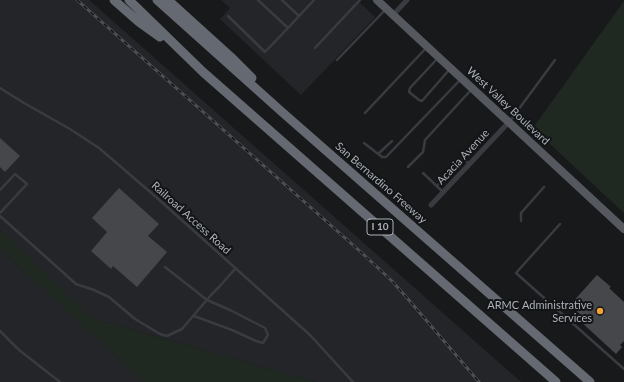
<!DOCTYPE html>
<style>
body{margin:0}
canvas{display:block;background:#18191b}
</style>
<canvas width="624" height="382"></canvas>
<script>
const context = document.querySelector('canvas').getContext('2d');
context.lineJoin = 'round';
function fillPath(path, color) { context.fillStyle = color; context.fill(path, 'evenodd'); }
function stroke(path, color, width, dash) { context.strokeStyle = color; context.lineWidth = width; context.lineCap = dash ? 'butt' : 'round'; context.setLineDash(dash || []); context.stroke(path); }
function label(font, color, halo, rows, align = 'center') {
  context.font = font + ' Lato,sans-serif'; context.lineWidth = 4; context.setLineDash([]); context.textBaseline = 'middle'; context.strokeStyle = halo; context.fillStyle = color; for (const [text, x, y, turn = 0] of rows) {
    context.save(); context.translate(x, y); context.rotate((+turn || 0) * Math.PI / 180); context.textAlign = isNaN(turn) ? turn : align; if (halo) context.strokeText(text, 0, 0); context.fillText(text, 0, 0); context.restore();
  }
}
fillPath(new Path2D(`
 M0,0H89L521,382H315L92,318L0,230Z
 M221,0H357L375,17L301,95L220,19L230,8Z
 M0,249L144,382H0Z`), '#242528');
fillPath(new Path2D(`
 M624,1V213L533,128Z
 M0,230L92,318L315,382H144L0,249Z`), '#202921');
fillPath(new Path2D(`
 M0,138L20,156L5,172L0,167Z
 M119,188L159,224L148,236L167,252L137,287L113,266L111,269L91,251L107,232L92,218Z
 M597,275L611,287L609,288L624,302V341L620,345L622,347L616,354L579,320L582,316L570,305Z`), '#45474b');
stroke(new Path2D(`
 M258,0L288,28L314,0
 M282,0L299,16
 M228,16L265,52L288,28
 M315,48L360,0
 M437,59L410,88L409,92L419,100L422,101L449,70
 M337,60L386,9
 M0,88L24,103L70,129L99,148L156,197L310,335L353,382
 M365,113L427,47
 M510,121L555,60
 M364,143L382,157H386L460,80
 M378,154L392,141
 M408,167L423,152L425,140L471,90
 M423,173L443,192
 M437,186L462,159H464L469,164
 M0,190L15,174L27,184L0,213
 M0,216L76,284L94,290L109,297L135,319L160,334L167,336L182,329L211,295L219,287L235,269
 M521,221V213L544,187
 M560,224L516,273L624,369
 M165,267L207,300L230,310L265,328L268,335L263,343L256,341L232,330L194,316
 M0,331L19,350L60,382`), '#393b40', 2.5);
stroke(new Path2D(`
 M393,15L407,0
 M431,205L509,122`), '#393b40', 5);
stroke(new Path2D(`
 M377,0L624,229`), '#55585f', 8);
stroke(new Path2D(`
 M114,0L139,22L160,37
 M129,0L203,72L556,382
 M157,0L282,112L590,382
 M168,0L231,57L252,78`), '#656971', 9);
const rail = new Path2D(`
 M77,0L362,253L392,281L408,299L479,382`);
stroke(rail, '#4c4f55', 3);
stroke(rail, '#131416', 1.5, [4.5]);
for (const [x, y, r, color] of [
 [600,311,4,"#f2a139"]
]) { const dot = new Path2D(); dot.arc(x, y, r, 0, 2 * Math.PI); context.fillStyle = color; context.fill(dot); stroke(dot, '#131416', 1.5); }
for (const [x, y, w] of [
 [380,227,26]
]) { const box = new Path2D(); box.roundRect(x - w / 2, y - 8, w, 16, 3); context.fillStyle = '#131416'; context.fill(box); stroke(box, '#abb1ba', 1); }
label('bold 10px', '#abb1ba', null, [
 ["I 10",380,227]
]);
label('11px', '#abb1ba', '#131416', [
 ["West Valley Boulevard",508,106,43],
 ["Acacia Avenue",463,157,-47],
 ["San Bernardino Freeway",381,183,41],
 ["Railroad Access Road",191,218,42]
]);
label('11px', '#abb1ba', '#131416', [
 ["ARMC Administrative",592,305],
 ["Services",592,318]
], 'right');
</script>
